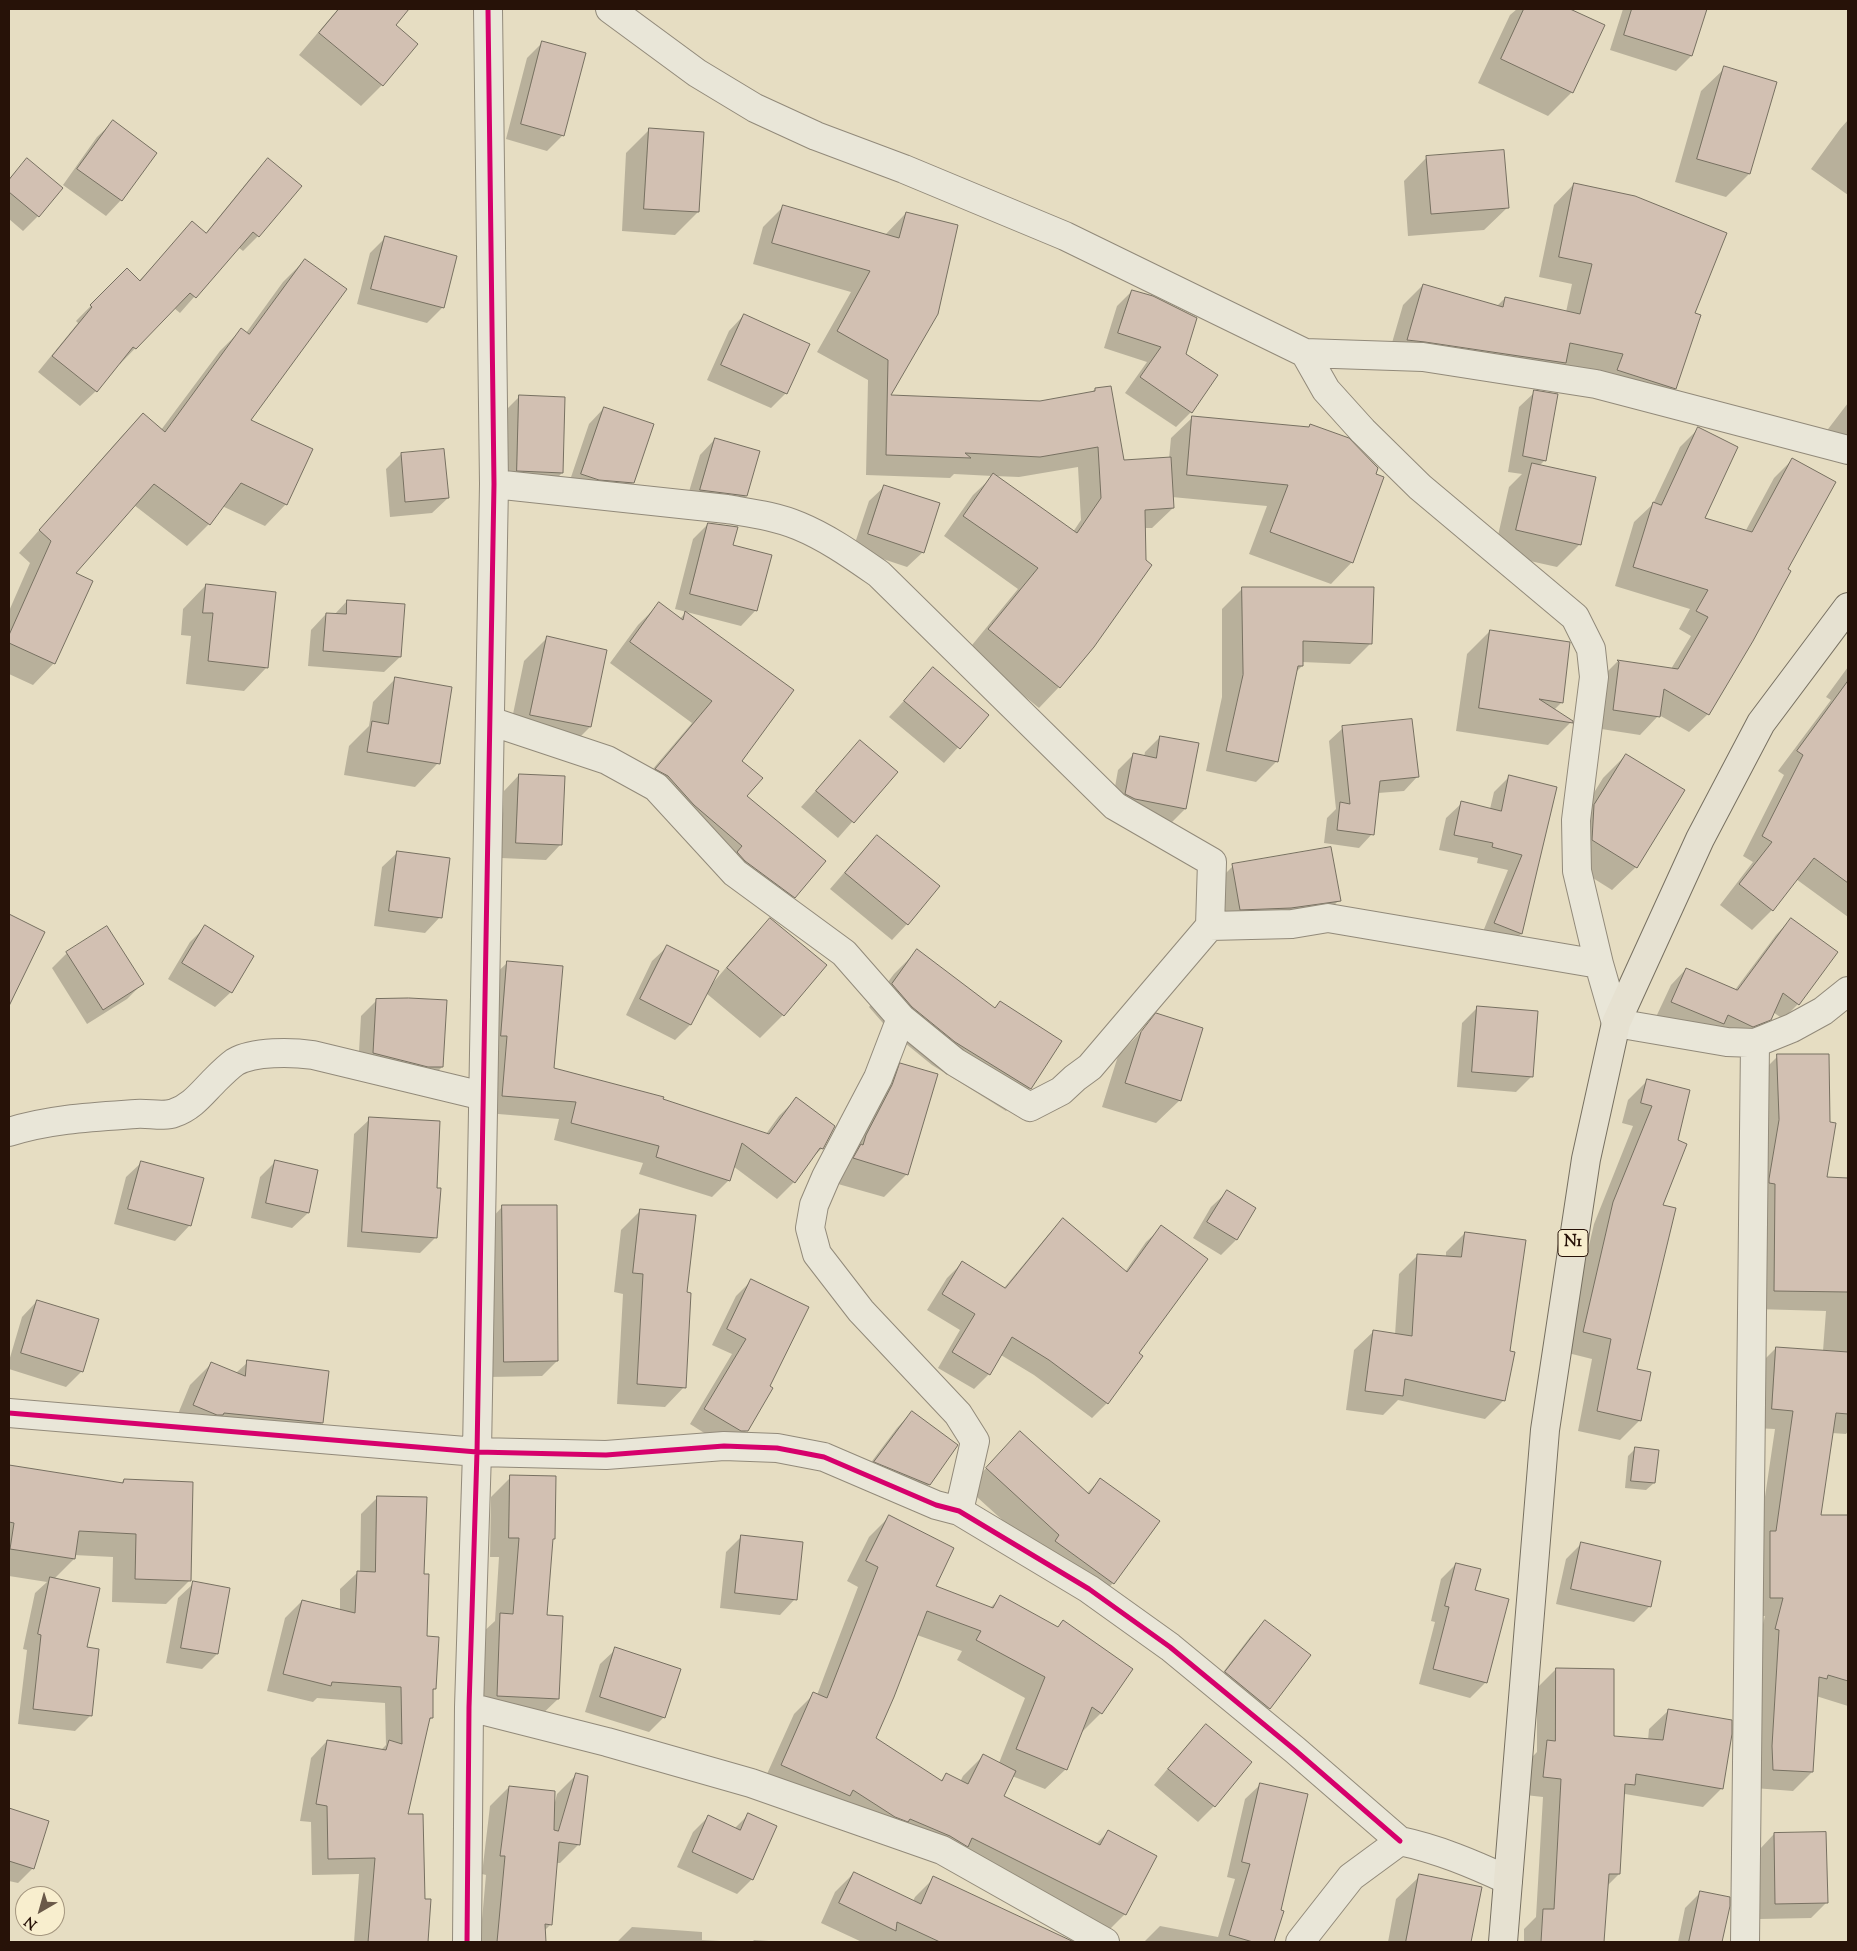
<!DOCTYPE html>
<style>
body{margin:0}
#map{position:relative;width:1857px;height:1951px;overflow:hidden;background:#e6ddc2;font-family:"Sorts Mill Goudy",serif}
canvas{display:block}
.frame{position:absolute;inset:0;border:10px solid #271208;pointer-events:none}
.north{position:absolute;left:15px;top:1886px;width:50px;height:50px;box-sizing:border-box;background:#f8eece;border:1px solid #a4967f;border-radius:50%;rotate:218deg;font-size:14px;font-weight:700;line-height:20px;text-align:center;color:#271208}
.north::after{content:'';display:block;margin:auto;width:18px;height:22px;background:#6a5949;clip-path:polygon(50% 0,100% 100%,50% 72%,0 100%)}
</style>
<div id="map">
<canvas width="1857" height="1951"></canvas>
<div class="frame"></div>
<div class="north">N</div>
</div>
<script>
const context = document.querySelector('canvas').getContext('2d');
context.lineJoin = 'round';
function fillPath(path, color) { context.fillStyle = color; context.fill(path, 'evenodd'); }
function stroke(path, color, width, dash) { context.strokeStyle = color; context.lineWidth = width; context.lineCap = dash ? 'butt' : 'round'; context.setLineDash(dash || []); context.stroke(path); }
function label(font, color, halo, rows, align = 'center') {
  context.font = font + ' "Sorts Mill Goudy",serif'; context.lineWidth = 4; context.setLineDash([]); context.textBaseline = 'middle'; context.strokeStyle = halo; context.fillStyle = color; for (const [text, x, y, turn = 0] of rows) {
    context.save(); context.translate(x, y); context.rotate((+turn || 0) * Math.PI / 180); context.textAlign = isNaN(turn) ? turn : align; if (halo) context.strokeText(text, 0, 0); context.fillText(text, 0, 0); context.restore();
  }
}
fillPath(new Path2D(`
 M338,9H407L394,25L416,44L382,85L361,106L299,55Z
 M1517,9H1567L1603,26L1572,92L1548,116L1478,83L1510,15Z
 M1623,9H1700L1705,10L1691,56L1676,71L1610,50Z
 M543,42L563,135L547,151L506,139L527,58Z
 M1725,68L1749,174L1726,197L1675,182L1701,91Z
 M1848,120V195L1811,169L1840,129Z
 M113,122L155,154L121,200L106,216L63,185L97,137Z
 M650,129L698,212L675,235L622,231L626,153Z
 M1427,157L1508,207L1484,230L1408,236L1404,181Z
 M27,160L38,216L23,231L9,219V179Z
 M268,160L258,236L243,251L238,247L180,313L174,308L120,364L119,363L96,391L80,406L38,372L78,323L76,321L127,269L139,281L192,223L205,234L253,175Z
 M1574,184L1694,314L1675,388L1654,408L1387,360L1403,305L1423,285L1497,306L1505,298L1566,312L1572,284L1539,277L1554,205Z
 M784,206L885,235L906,213L889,397L1040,402L1091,393L1095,389L1123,461L1169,459L1171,438L1193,417L1308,428L1352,562L1331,584L1249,554L1267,506L1172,497L1173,508L1152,528H1144L1059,687L1039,708L968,650L1018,589L944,536L973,495L993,476L954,474L950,478L866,475L868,380L817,352L851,292L753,264L763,227ZM1078,467L1081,520L1073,532L994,476L1019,477Z
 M385,238L443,307L427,323L357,304L370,253Z
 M305,260L249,420L286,504L265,526L222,506L209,524L187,546L134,505L74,573L54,663L33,685L9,674V611L30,563L19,553L122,436L143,414L161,430L220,351L241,330L246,333L283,282Z
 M1132,291L1184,355L1191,412L1176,427L1125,393L1147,362L1104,348L1117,306Z
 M744,315L786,393L771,408L707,380L729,331Z
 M1535,392L1545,460L1539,466L1580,544L1557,567L1494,553L1509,487L1522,474L1508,472L1519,407Z
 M520,396L562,473L547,488L502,486L504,412Z
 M1848,403V456L1822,437Z
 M604,408L633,483L617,498L567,489L589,424Z
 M1698,429L1703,519L1745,532L1774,478L1793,459L1708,714L1689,732L1659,715L1640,735L1595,728L1600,679L1618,661L1671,669L1691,636L1679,629L1690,609L1615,586L1634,522L1653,504L1680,447Z
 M715,439L746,496L730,511L685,505L700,455Z
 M401,454L448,498L432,513L390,517L386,469Z
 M885,486L923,552L907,567L853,549L869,501Z
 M708,524L756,610L741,626L675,609L693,539Z
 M206,585L267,667L244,691L186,684L191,636L181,635L183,609Z
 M1243,588L1371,643L1350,664L1302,662V666L1296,672L1277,761L1256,782L1206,771L1222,697V609Z
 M347,601L400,657L384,672L308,666L311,630L326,614L334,615Z
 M659,604L680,619L685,613L741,761L746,796L794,897L773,918L724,883L716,874L721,868L673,826L646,798L635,790L692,723L610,663L638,625Z
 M1490,631L1562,702L1554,710L1571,722L1548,745L1456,731L1467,654Z
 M547,638L590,727L567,750L508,738L524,661Z
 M1848,667V917L1796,879L1772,910L1752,930L1720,905L1753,862L1743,856L1784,775L1778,771L1831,700L1826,697Z
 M933,669L987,715L944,763L889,717Z
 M396,678L438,763L415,787L344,775L349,746L369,726L373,702Z
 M1343,728L1417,777L1404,791L1378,793L1372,834L1359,848L1324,843L1327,818L1336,809L1329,741Z
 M1160,737L1198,744L1185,809L1170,824L1111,809L1118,770L1133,755L1144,757L1145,752Z
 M860,741L896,772L838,838L801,807Z
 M1626,755L1636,867L1612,890L1569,863L1571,830L1603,778Z
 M519,775L561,844L546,860L501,858L504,791Z
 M1510,776L1556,788L1521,934L1505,949L1480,939L1508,870L1477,863L1478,858L1439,850L1446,818L1462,803L1490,809L1494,792Z
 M877,836L938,886L907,924L892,940L830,889L862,852Z
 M398,852L440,917L425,933L374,926L382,867Z
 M1233,866L1339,900L1316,924L1218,932L1210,889Z
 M9,916L43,932L9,1000Z
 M1791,919L1798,1004L1783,1019L1773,1012L1770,1019L1754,1035L1656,1017L1671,985L1686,969L1735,990L1776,935Z
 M770,920L826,965L783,1015L760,1038L706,993L690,1025L675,1040L626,1015L652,961L668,946L712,984L747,943Z
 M205,927L231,992L215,1007L168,979L190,942Z
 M917,951L994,1009L1000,1003L1060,1042L1030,1088L1006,1111L932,1065L889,1030L869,1007L894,974Z
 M67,953L142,984L127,999L87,1024L52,968Z
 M508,962L553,1069L662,1100L766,1134L779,1116L796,1099L822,1148L810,1160L794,1182L777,1199L733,1166L729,1180L712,1197L639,1174L643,1163L554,1140L559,1119L486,1113L490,979Z
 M377,1000L442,1067L427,1082L358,1069L361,1016Z
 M1478,1007L1532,1076L1516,1092L1457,1087L1462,1023Z
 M1157,1015L1180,1100L1156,1123L1102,1107L1118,1056Z
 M1778,1056L1822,1200L1828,1205L1848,1208V1431L1846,1434L1832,1433L1819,1516L1834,1644L1848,1648V1706L1816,1696L1812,1772L1793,1791L1754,1788L1757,1648L1765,1616H1752L1758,1544L1775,1429L1754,1428L1757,1367L1776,1348L1823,1351L1826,1311L1755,1309L1759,1075Z
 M901,1064L907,1174L884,1197L831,1182L878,1088Z
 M1648,1080L1689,1091L1661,1206L1636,1370L1640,1420L1620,1440L1578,1431L1592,1359L1564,1352L1594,1224L1633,1126L1622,1123L1628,1100Z
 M370,1119L435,1189L436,1237L420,1253L347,1247L354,1134Z
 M142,1162L190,1225L175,1241L114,1224L126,1177Z
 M275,1162L316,1171L308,1213L292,1228L251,1218L260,1177Z
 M1227,1192L1254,1209L1236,1240L1221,1255L1193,1238L1211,1207Z
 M503,1206L557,1361L542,1376L489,1377L488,1222Z
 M641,1210L685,1294L684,1387L665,1407L617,1404L623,1294L614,1292L621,1230Z
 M1063,1220L1125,1272L1146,1242L1162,1227L1138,1353L1107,1403L1092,1418L1034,1375L1001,1355L989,1374L974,1389L938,1368L960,1330L927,1310L947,1278L962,1263L1004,1288L1048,1235Z
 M1465,1233L1509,1352L1504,1400L1485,1419L1398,1400L1383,1415L1346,1410L1354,1350L1373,1332L1395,1335L1399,1274L1418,1255L1446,1257V1252Z
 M751,1281L747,1430L731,1446H725L690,1424L732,1354L712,1345L736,1296Z
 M37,1301L82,1371L66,1387L9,1369V1361L22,1317Z
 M248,1362L328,1373L322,1423L300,1444L173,1426L190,1385L212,1363L236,1373Z
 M912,1412L956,1445L929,1484L913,1500L860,1477L897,1428Z
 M1020,1433L1086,1494L1100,1480L1113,1583L1094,1603L967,1488Z
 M1635,1449L1654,1483L1646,1490L1625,1488L1628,1456Z
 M9,1467L120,1484L124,1480L189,1581L166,1604L112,1602L113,1557L74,1555V1559L54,1579L86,1648L91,1715L75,1731L18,1724L27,1650L23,1649L35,1593L47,1582L9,1576Z
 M511,1477L552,1540L546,1616L558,1699L538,1718L478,1716L481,1634L495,1621L499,1557H490L491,1497Z
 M378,1497L423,1575L426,1638L434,1689L432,1692V1718L428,1721L406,1816L424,1900L430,1901L426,1942H354L359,1874L312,1875L311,1822L300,1821L311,1758L327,1741L381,1750L386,1745L385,1703L317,1698L313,1702L267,1691L285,1618L302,1601L340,1611V1589L357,1573H360L361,1514Z
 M889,1517L934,1587L990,1608L1001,1597L1057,1628L1063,1622L1101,1713L1080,1734L1066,1769L1045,1789L1012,1776L1002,1796L1096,1844L1109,1831L1156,1857L1125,1914L1105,1934L762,1785L794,1714L814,1694L817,1695L858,1587L847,1581L869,1537ZM917,1635L962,1651L957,1660L1025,1698L999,1763L983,1756L963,1776L960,1782L947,1775L940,1781L874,1739Z
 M741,1537L795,1599L780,1615L720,1608L726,1552Z
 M1581,1544L1650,1606L1634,1622L1556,1604L1566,1559Z
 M1456,1564L1474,1591L1507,1600L1485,1683L1470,1698L1419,1684L1435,1622L1431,1621L1441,1579Z
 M194,1583L229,1589L217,1654L202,1669L166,1663L178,1598Z
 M1265,1621L1310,1655L1269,1708L1254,1724L1211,1688L1250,1637Z
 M616,1649L664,1717L649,1732L585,1712L600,1664Z
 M1556,1669L1613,1737L1648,1740L1649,1729L1668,1711L1722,1788L1703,1807L1625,1794L1623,1795L1619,1874L1607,1886L1603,1942H1524V1929L1536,1917L1543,1797L1525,1795L1528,1761L1537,1752V1688Z
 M1206,1726L1251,1762L1214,1806L1198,1822L1154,1785L1191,1741Z
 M576,1775L579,1844L560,1863H556L551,1924L544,1931L545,1942H480L486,1875L482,1874L490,1806L509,1787L555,1802L557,1794Z
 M1261,1784L1279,1911L1282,1912L1273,1942H1144L1160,1926L1218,1937L1235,1879L1227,1877L1245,1799Z
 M9,1810L48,1822L33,1868L18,1883L9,1881Z
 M748,1815L752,1879L737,1894L677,1867L693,1832L708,1817L734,1829Z
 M1774,1834L1826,1903L1811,1918L1760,1919L1759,1850Z
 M854,1873L913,1901L915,1897L934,1878L1071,1942H862L821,1923L835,1892Z
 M1420,1876L1481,1888L1470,1942H1388L1396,1899Z
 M1701,1892L1729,1906L1721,1942H1678L1685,1908Z
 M632,1927L702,1932V1940L739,1942H617Z
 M754,1940L784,1942H752Z`), '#0003');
const building = new Path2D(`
 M339,9H409L396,25L418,44L383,86L319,33Z
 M1524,9H1570L1605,25L1573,93L1501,59Z
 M1632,9H1707L1692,56L1624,35Z
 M542,41L586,53L564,136L521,124Z
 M1724,66L1777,82L1750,174L1697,159Z
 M113,120L157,153L122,201L77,169Z
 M649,128L704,132L699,212L644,209Z
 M1504,150L1509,208L1431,214L1426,156Z
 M27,158L63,188L39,217L9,192V180Z
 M268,158L302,186L259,237L253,232L196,298L190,293L136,349L133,347L97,392L52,356L92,307L90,305L127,268L140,281L192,221L206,233Z
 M1574,183L1635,196L1727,233L1695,313L1701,315L1676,389L1617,370L1623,354L1570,343L1566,363L1425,342L1407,340L1423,284L1503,307L1505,297L1580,314L1592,264L1559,257Z
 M783,205L899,238L906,212L958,225L938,314L891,395L1040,401L1095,391V388L1111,386L1124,460L1171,457L1174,508L1145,510L1146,560L1152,565L1094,647L1060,688L988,629L1038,568L963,516L993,473L1077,533L1101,498L1098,447L1040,457L965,453L971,458L886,455L888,360L837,331L870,271L772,243Z
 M385,236L457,256L444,308L371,289Z
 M305,259L347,289L251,420L313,449L287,505L241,483L210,525L154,484L76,573L93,581L55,664L9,643V635L51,541L39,530L143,413L165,432L241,328L249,334Z
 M1132,290L1153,296L1197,318L1186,354L1218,375L1192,413L1140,377L1161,347L1118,333Z
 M744,314L810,344L787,394L721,365Z
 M1534,390L1558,394L1546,461L1523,456Z
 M519,395L565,397L563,473L517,471Z
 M604,407L654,424L634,483L599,480L581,474Z
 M1192,416L1309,427L1310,424L1349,438L1378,468L1376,474L1384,477L1353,563L1270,532L1288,485L1187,475Z
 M1698,427L1738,447L1705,518L1752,532L1792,458L1836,482L1788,569L1791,571L1753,641L1709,715L1664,689L1660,717L1613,710L1619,662L1617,660L1678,669L1708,617L1696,611L1708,590L1633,567L1653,502L1661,505Z
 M715,438L760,451L747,496L700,490Z
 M444,449L449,498L405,502L401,453Z
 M1532,463L1596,477L1581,545L1516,530Z
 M884,485L940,503L924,553L868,534Z
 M708,523L738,527L733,545L772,555L757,611L690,594Z
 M206,584L276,592L268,668L208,661L213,613H203Z
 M1242,587H1374L1372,644L1303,641V666H1298L1278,762L1226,751L1243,675Z
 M347,600L405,604L401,657L323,651L326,613L346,614Z
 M659,602L683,620L685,611L794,690L742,761L763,778L747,796L826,861L795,898L745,861L737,852L742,846L694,805L668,776L655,769L712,701L630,642Z
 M1490,630L1570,642L1563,703L1539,699L1573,721V723L1479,708Z
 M547,636L607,650L591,727L530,715Z
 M933,667L989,715L960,749L904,701Z
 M395,677L452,687L440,764L367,752L372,721L388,724Z
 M1848,681V883L1814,858L1773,911L1739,884L1772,842L1762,836L1803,755L1797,751Z
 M1412,719L1419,777L1380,781L1374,835L1337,830L1340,802L1350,804L1342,726Z
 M1160,736L1199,743L1186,809L1135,799L1125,794L1133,753L1156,758Z
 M860,740L898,772L854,823L816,791Z
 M1626,754L1685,790L1637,868L1592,840L1594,805Z
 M519,774L565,776L562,845L516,843Z
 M1509,775L1557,787L1522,934L1494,923L1522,855L1492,847L1493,843L1454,835L1461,801L1501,811Z
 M877,835L940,886L908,925L845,873Z
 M1331,847L1341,901L1291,908L1240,910L1232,864Z
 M397,851L450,858L442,918L389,911Z
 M9,914L45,932L9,1006Z
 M770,918L827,965L784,1016L727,968Z
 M1791,918L1838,952L1799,1005L1783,993L1771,1020L1753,1027L1728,1015L1724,1024L1671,1002L1686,968L1737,990Z
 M205,925L254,956L232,993L182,963Z
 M107,926L144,984L103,1010L66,952Z
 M667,945L719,971L691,1025L640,999Z
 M917,949L995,1008L1000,1001L1062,1041L1031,1089L955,1042L912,1007L892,984Z
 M507,961L563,966L554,1068L664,1097L663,1099L769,1134L796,1097L835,1126L823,1149L820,1148L795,1183L742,1143L730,1181L656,1157L659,1146L571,1123L576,1102L502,1096L507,1036H501Z
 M409,998L447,1000L443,1067H428L373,1053L376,999Z
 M1477,1006L1538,1011L1533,1077L1472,1072Z
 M1156,1013L1203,1028L1181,1101L1125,1083L1141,1032Z
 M1777,1054H1829L1830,1122L1836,1123L1827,1177L1848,1178V1292L1774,1291L1775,1184L1769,1183V1179L1779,1120Z
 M900,1063L938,1074L908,1175L853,1158L861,1144L863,1145L866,1135L892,1085Z
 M1647,1079L1690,1090L1678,1140L1687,1144L1663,1205L1676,1208L1637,1369L1651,1372L1641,1421L1597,1411L1611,1339L1583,1332L1613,1202L1652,1106L1641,1103Z
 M369,1117L440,1121L437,1188H441L437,1238L362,1232Z
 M275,1160L318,1170L309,1213L266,1203Z
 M141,1161L204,1178L191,1226L128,1209Z
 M1227,1190L1256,1208L1237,1240L1207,1222Z
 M502,1205H557L558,1361L504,1362Z
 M640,1209L696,1215L687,1292L691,1293L686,1388L637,1384L643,1274L633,1273Z
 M1063,1218L1127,1272L1161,1225L1208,1259L1139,1353L1143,1356L1108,1404L1049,1360L1012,1337L990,1375L952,1352L975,1314L942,1294L962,1261L1005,1288Z
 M1465,1232L1526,1240L1510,1351L1515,1352L1505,1401L1405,1379L1403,1396L1365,1391L1373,1330L1412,1336L1417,1254L1461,1257Z
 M751,1279L809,1307L770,1386L773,1388L748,1431H741L704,1409L746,1339L727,1329Z
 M37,1300L99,1319L83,1372L21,1353Z
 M1776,1347L1848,1352V1414L1836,1413L1821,1515H1848V1681L1828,1675L1827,1679L1819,1677L1813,1772L1773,1770L1772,1746L1779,1630L1775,1629L1783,1598H1770V1531H1776L1793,1411L1772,1409Z
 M247,1360L329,1371L323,1423L224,1413L223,1415H217L193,1405L211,1362L245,1376Z
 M912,1411L958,1445L930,1485L874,1462Z
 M1020,1431L1089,1494L1100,1478L1160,1521L1114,1584L1055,1541L1059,1535L986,1468Z
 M1635,1447L1659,1450L1655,1483L1631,1481Z
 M9,1465L123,1483L124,1479L193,1482L191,1581L135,1579L136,1534L79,1531L75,1559L10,1549L14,1523L9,1522Z
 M510,1475L556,1476L555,1539H553L547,1615L563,1616L559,1699L497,1696L500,1613L513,1614L519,1538H509Z
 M377,1496L427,1497L424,1574H429L427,1636L439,1637L436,1689H433V1718H430L408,1814H423L425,1899H431L428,1942H368L375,1858L328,1859L327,1806L316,1804L327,1740L386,1750L389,1740L402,1744L401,1687L332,1682L331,1686L283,1674L302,1600L355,1613L357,1571L375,1572Z
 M889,1515L954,1548L936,1586L993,1608L1000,1595L1058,1627L1063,1620L1133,1669L1102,1714L1092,1707L1067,1770L1016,1749L1045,1677L976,1640L981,1631L927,1611L894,1697L876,1738L942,1781L946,1773L968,1784L983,1754L1016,1771L1004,1796L1100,1845L1108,1830L1157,1856L1126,1915L972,1838L968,1847L950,1836L910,1819L908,1822L895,1817L853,1790L850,1796L781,1765L813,1692L827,1698L878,1567L866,1561Z
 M741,1535L803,1542L797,1600L735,1593Z
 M1581,1542L1661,1561L1651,1607L1571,1589Z
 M1456,1563L1481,1569L1475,1590L1509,1599L1487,1683L1433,1669L1449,1607L1445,1606Z
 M50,1577L100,1588L87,1647L99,1649L92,1716L33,1709L41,1635L38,1634Z
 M193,1581L230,1588L218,1654L181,1648Z
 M1265,1620L1311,1655L1270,1709L1225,1672Z
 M615,1647L681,1669L665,1718L600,1697Z
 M1556,1668L1614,1669V1736L1663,1740L1668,1709L1732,1720V1734L1723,1789L1636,1774L1635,1785L1625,1784L1620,1874H1609L1604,1942H1541L1543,1909H1554L1561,1779L1543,1777L1547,1740L1555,1741Z
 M1206,1724L1252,1762L1215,1807L1168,1769Z
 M576,1773L588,1776L580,1845L559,1842L552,1925L545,1924L546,1942H497L505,1856H500L509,1786L555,1791L554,1830L558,1831Z
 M1260,1783L1308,1794L1281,1910L1284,1911L1274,1942H1253L1229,1935L1250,1864L1242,1862Z
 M9,1808L49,1821L34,1869L9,1861Z
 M748,1813L777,1826L753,1880L692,1852L708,1815L740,1830Z
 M1826,1832L1828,1903L1775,1904L1774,1833Z
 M854,1872L921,1904L933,1876L1074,1942H940L897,1922L896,1931L839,1903Z
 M1419,1874L1482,1887L1471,1942H1406Z
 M1700,1891L1730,1897V1906L1722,1942H1689Z`);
fillPath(building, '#d2c0b2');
stroke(building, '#777061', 1);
const street = new Path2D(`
 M610,9L697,73L755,108L816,136L904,169L1065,236L1305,353L1423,357L1596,384L1848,450
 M1305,353L1326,390L1363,431L1420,487L1575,617L1591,649L1594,677L1576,820L1577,871L1599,964L1616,1023L1727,1042L1755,1043L1792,1028L1823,1011L1848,991
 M494,484L727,509C750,513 776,516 799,526C828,538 853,556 879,574L1115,806L1212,862L1210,926L1292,924L1328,918L1599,964
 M490,721L607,760L656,787L735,873L844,953L901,1018
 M9,1132C50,1119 93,1117 136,1114C148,1113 164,1117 174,1113C192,1107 202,1093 215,1080C221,1074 228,1067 235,1062C254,1051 292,1052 313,1055L483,1096
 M9,1413L477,1452L606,1455L724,1446L777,1448L824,1457L936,1505L959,1511L1089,1589L1170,1647L1295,1750L1400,1841
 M959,1511L975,1441L958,1414L861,1311L817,1254L810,1228L814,1205L826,1177L878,1078L901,1018L955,1062L1030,1107L1061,1091L1075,1078L1090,1067L1210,926
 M469,1707L607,1742L751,1783L942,1850L1105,1942
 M467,1942L469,1707L477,1452L494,484L488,9
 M1300,1942L1351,1877L1400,1841C1438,1849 1473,1864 1508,1880
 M1745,1942L1755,1043`);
const primary = new Path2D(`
 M1503,1942L1545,1430L1586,1159L1616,1023L1700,839L1761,723L1848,607`);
stroke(street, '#928a7a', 30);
stroke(primary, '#777061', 30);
stroke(street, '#e9e6d8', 28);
stroke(primary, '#e6e1d1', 28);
stroke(new Path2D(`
 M9,1413L477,1452L606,1455L724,1446L777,1448L824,1457L936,1505L959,1511L1089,1589L1170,1647L1295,1750L1400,1841
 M467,1942L469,1707L477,1452L494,484L488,9`), '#d6006c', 5);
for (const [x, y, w] of [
 [1573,1243,30]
]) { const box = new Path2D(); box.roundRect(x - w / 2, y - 13.5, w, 27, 4); context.fillStyle = '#f8eece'; context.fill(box); stroke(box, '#271208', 1); }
label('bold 16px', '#271208', null, [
 ["N1",1573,1243]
]);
</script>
